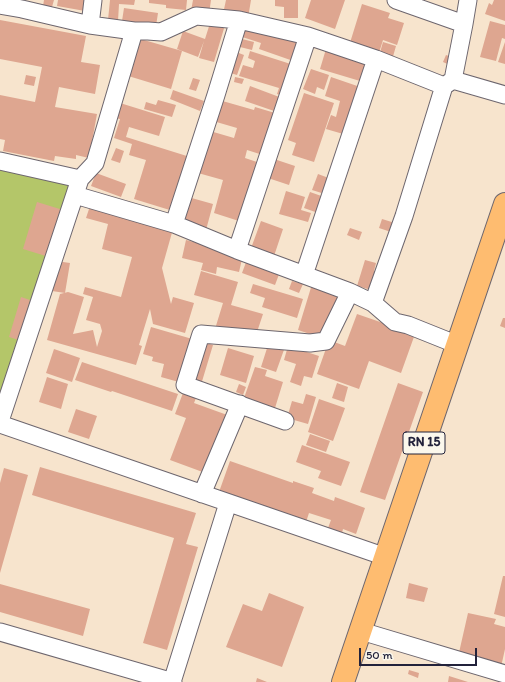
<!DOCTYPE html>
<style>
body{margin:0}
#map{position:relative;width:505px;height:682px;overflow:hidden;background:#f7e4cd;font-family:Itim,sans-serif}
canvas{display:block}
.scale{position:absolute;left:359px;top:648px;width:118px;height:18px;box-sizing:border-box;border:2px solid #22223b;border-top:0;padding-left:5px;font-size:12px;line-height:14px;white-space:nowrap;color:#22223b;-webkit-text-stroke:3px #fbf7ec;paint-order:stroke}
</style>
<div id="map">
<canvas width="505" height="682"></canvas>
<div class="scale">50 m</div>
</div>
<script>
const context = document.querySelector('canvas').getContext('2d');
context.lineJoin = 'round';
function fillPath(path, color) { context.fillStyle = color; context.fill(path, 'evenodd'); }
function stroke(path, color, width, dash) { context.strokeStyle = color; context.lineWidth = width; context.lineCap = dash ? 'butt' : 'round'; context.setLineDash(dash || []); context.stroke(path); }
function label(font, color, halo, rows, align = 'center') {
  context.font = font + ' Itim,sans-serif'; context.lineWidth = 3; context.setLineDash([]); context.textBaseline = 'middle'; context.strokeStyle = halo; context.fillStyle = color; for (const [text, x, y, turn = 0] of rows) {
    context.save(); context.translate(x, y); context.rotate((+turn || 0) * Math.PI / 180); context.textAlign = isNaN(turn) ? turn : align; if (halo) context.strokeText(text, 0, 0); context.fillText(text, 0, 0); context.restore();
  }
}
fillPath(new Path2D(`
 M0,167L71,182L0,398Z`), '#b4c669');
fillPath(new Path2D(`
 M44,0H54L52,7L43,6Z
 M58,0H87L85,11L57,6Z
 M110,0H135L134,5L119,4L118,21L108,20Z
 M149,0H187L186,10L166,8V5L149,3Z
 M193,0H211L209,14L191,11Z
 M226,0H251L248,18L223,14Z
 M275,0H298V18H284V7L275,6Z
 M311,0H345L335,29L305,18Z
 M494,0H505V21L485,14L489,3L492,5Z
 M362,4L390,13L388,18L404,23L397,45L383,40L378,56L349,46Z
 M124,8L158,13L156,26L122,21Z
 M0,20L86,36L81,62L100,65L95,94L59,87L55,107L97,114L89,158L76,155V159L55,156L54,161L3,151L5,140L0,139V95L35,102L42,67L0,59Z
 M211,20L225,25L214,62L199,58L204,41L198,57L177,49L183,31L205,39Z
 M490,21L505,25V39L502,38L496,61L480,57Z
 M240,22L305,44L299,63L259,49L261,43L236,35Z
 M137,38L182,51L171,89L125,75Z
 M238,38L254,42L252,50L236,46Z
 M383,42L396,46L392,60L379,56Z
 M505,42V64L498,62Z
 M326,49L366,62L360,81L320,69Z
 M231,50L244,55L237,75L224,71Z
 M250,51L300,67L286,97L277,94L279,88L239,76L243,65L253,68L255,61L248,58Z
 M446,55L457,59L454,67L443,62Z
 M311,69L329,75L324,90L317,87L315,94L303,89Z
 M26,75L36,77L34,86L24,84Z
 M235,77L244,79L242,84L234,82Z
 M331,77L366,89L350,136L326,129L331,115L336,117L340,101L325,96Z
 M193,78L200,80L196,91L189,89Z
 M250,86L282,98L277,112L245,101Z
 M173,90L204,101L200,111L170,99Z
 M304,93L334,103L314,162L292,155L296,143L288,140Z
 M158,100L176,105L172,117L144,109L146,102L156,105Z
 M219,100L254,110L255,107L275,113L266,156L247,150L245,158L263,164L242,222L214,213L223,180L198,173L210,131L234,138L237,128L213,121Z
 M120,103L165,117L159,136L129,127L126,137L190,157L173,211L134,199L146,160L129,155L132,144L114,138L120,119L115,118Z
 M116,148L124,151L120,163L111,160Z
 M271,158L295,166L289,185L265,177Z
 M96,173L126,184L121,197L91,186Z
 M318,174L334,180L328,195L312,190Z
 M286,191L305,197L301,210L311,213L308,222L279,214Z
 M310,192L327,198L321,214L304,208Z
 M188,197L213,204L206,230L181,222Z
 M37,202L63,210L49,257L23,249Z
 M90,206L173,229L162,268L171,304L173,297L194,303L185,333L153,324L150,309L139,345L142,346L136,365L47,340L60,294L68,292L84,297L73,334L93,330L97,347L102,331L100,324L86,320L93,297L83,294L85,287L121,297L132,257L102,249L108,224L86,218Z
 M382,219L395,223L391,232L379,228Z
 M261,221L283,229L273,259L250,251Z
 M350,228L362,232L359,240L347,235Z
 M186,240L243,255L239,272L217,267L216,274L201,270L203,263L182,258Z
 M248,257L281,269L275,285L242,273Z
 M365,260L376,263L374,271L381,274L375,291L357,286Z
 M56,261L70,263L65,293L52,291Z
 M201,271L238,282L231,305L263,314L255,338L215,329L223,303L194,295Z
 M292,281L303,284L299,293L289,289Z
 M313,281L341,290L325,339L298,330Z
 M253,284L303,299L297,318L262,307L265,298L250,293Z
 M21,297L30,300L27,311L31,312L22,341L9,337Z
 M357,314L415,334L401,373L369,361L359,389L317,374L329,340L345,346Z
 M503,318H505V328L500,326Z
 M151,327L213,345L200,388L161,377L164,364L152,361L153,357L143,354Z
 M269,342L285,347L276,372L261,367Z
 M288,346L319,356L312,378L304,376L301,386L290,382L296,364L284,360Z
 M228,348L254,356L246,383L220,375Z
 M54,349L80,358L72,382L46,373Z
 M82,362L178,394L172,411L112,391L111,392L75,380Z
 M255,367L267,370L265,376L283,382L275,408L244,398Z
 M47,377L68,384L61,409L39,402Z
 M337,383L348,387L344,402L332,398Z
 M398,383L423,392L385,500L360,492Z
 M239,384L246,387L243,395L236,392Z
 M183,393L196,398L194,403L230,416L208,474L170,460L186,418L175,414Z
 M306,394L316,397L308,424L287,418L292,401L303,404Z
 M319,399L345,408L333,441L308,432Z
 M76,409L97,416L89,439L68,432Z
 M310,434L330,441L326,452L306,445Z
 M302,445L350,462L341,486L318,478L321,471L296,462Z
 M230,461L293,483V481L314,488L312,493L334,501L335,497L365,508L356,534L343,529L342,533L328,528L331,520L309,513L306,522L219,492Z
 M40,467L196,513L186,544L198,547L167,650L143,643L174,538L32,495Z
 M4,468L28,475L0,573V483Z
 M503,576H505V617L494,614Z
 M409,583L428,588L424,602L406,598Z
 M0,584L90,609L83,636L0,612Z
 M269,593L304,607L282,667L226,647L243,604L262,611Z
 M468,613L496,619L494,624L505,627V649L501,667L458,657Z
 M409,670L419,673L418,678L408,674Z
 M449,676L468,682H448Z
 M257,678L267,682H256Z`), '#dea690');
const minor = new Path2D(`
 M396,0L464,24L453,80
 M0,5L22,9L90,25L134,31H148L161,32L196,16L239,20L308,36L376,59L444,86L453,80L505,95
 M464,24L468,0
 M90,25L93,0
 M0,161L80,179
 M75,195L174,224L237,250L350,292L373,303L395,322L408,325L458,345
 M174,224L216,95L239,20
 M237,250L308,36
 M304,275L376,59
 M373,303L404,216L444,86
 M0,421L80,179L95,163L134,31
 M285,421L185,385L201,334L310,343L326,341L350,292
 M0,424L386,557
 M202,494L240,404
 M361,631L505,674
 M0,632L173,682
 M172,682L228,503`);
const primary = new Path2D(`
 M343,682L505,204`);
stroke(minor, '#6d666e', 19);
stroke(primary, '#6d666e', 24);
stroke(minor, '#fff', 17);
stroke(primary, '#febc70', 22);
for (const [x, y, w] of [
 [424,443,42]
]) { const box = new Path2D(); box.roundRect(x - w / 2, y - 11, w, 22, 3); context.fillStyle = '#fbf7ec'; context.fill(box); stroke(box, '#22223b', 1); }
label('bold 13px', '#22223b', null, [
 ["RN 15",424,443]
]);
</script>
